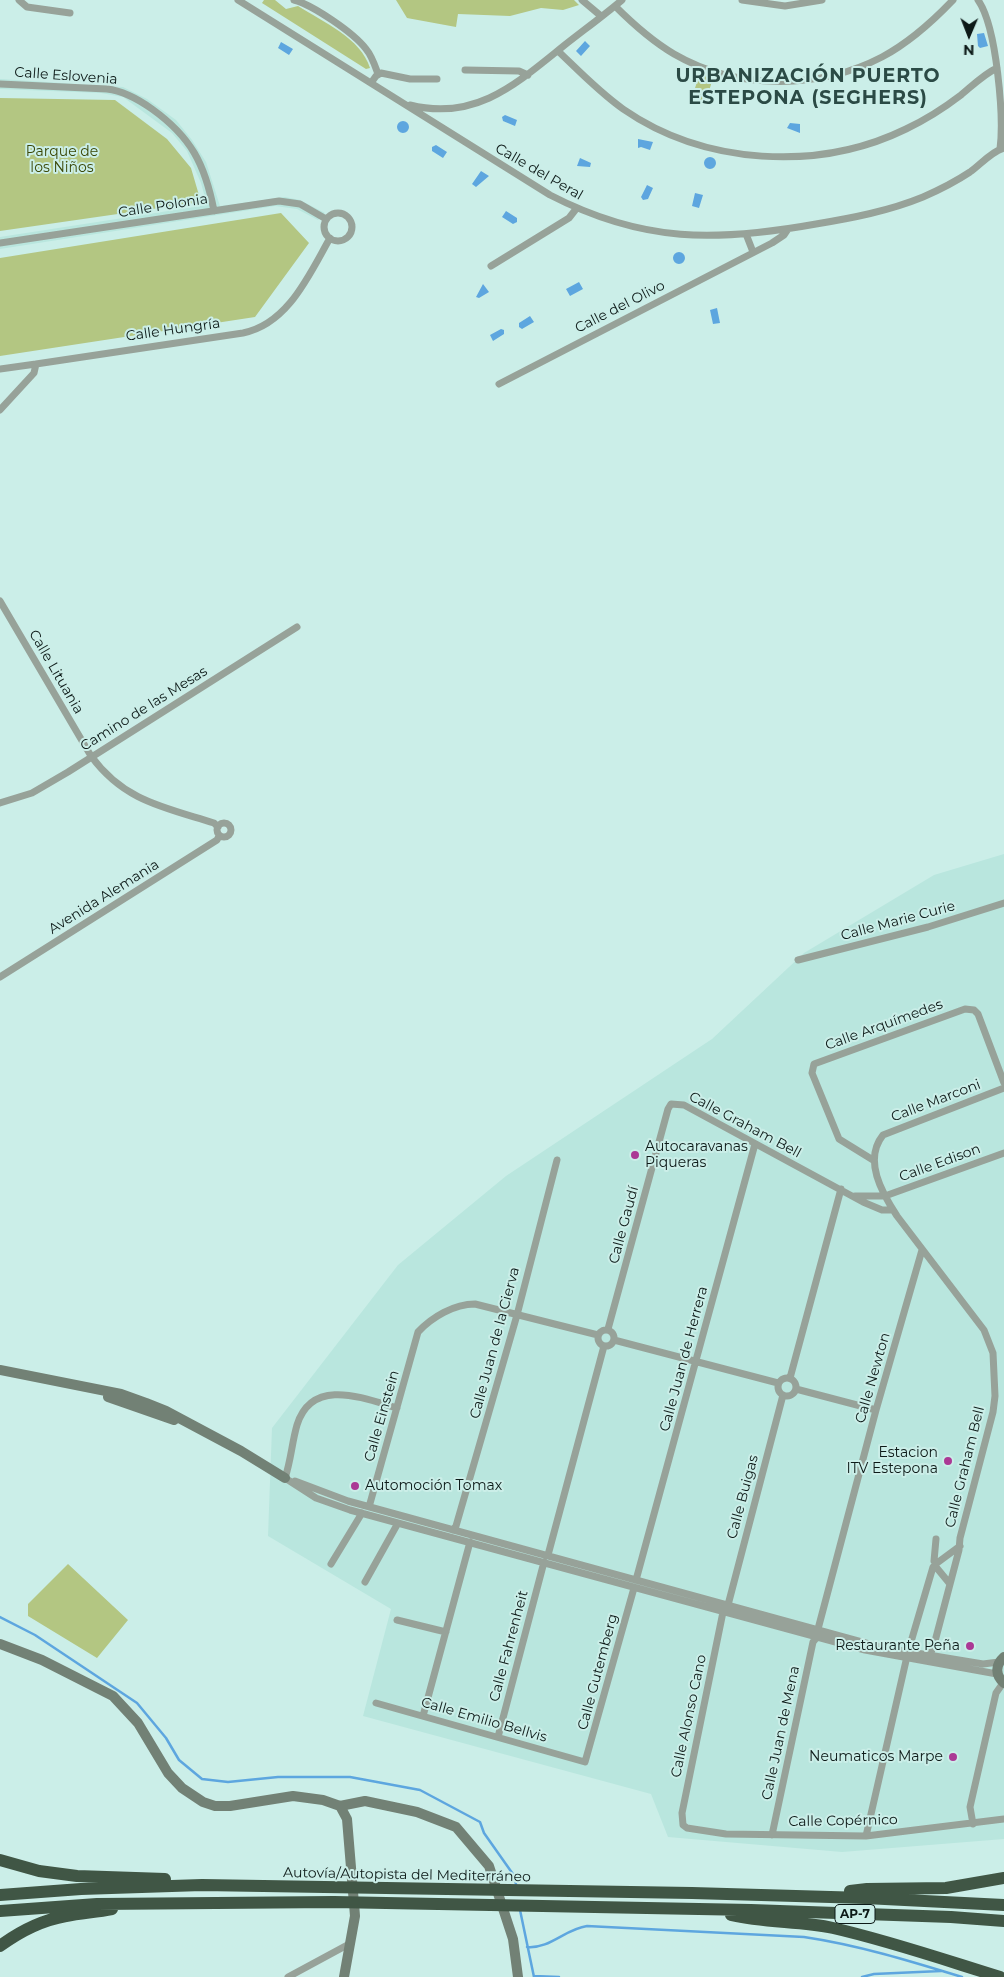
<!DOCTYPE html>
<meta charset="utf-8">
<style>
body{margin:0}
#map{position:relative;width:1004px;height:1977px;overflow:hidden;background:#cbeee8;font-family:Montserrat,sans-serif}
canvas{display:block}
.north{position:absolute;left:944px;top:10px;width:50px;height:50px;-webkit-text-stroke:4px #cbeee8;paint-order:stroke;rotate:181deg;font-size:14px;font-weight:700;line-height:20px;text-align:center;color:#0d1a18}
.north::after{content:'';display:block;margin:auto;width:18px;height:22px;background:#0d1a18;clip-path:polygon(50% 0,100% 100%,50% 72%,0 100%)}
</style>
<div id="map">
<canvas width="1004" height="1977"></canvas>
<div class="north">N</div>
</div>
<script>
const context = document.querySelector('canvas').getContext('2d');
context.lineJoin = 'round';
function fillPath(path, color) { context.fillStyle = color; context.fill(path, 'evenodd'); }
function stroke(path, color, width, dash) { context.strokeStyle = color; context.lineWidth = width; context.lineCap = dash ? 'butt' : 'round'; context.setLineDash(dash || []); context.stroke(path); }
function label(font, color, halo, rows, align = 'center') {
  context.font = font + ' Montserrat,sans-serif'; context.lineWidth = 4; context.setLineDash([]); context.textBaseline = 'middle'; context.strokeStyle = halo; context.fillStyle = color; for (const [text, x, y, turn = 0] of rows) {
    context.save(); context.translate(x, y); context.rotate((+turn || 0) * Math.PI / 180); context.textAlign = isNaN(turn) ? turn : align; if (halo) context.strokeText(text, 0, 0); context.fillText(text, 0, 0); context.restore();
  }
}
fillPath(new Path2D(`
 M0,79L123,87L147,99L176,120L192,140L206,162L220,206L285,197L300,200L325,213L318,220L297,209L275,206L0,249V237L207,205L201,183L187,151L172,133L123,97L101,93L0,89Z
 M1004,854V1839L842,1852L668,1837L651,1794L363,1716L391,1609L268,1536L272,1428L398,1265L506,1176L712,1039L804,953L934,875Z`), '#b9e6de');
fillPath(new Path2D(`
 M264,0H275L286,9L298,6C323,22 361,38 370,68L366,69L262,3Z
 M396,0H574L579,5L563,10L541,8L510,16L458,14L456,27L407,18Z
 M700,73L713,78L705,104L691,100Z
 M0,98L115,100L167,139L191,168L201,202L0,231Z
 M281,213L309,243L255,317L0,356V258Z
 M68,1564L128,1620L97,1658L28,1616V1604Z`), '#b3c682');
fillPath(new Path2D(`
 M984,33L988,46L980,48L978,46L977,34Z
 M585,41L590,46L581,56L576,51Z
 M281,42L293,49L289,55L278,48Z
 M505,115L517,120L515,126L503,121L502,117Z
 M397 127a6 6 0 1 1 12 0a6 6 0 1 1-12 0Z
 M790,123L800,124V133L787,128Z
 M638,139L653,142L650,150L641,147L638,148Z
 M436,145L447,152L443,158L432,151V147Z
 M704 163a6 6 0 1 1 12 0a6 6 0 1 1-12 0Z
 M580,158L591,163L590,167L577,166Z
 M481,171L489,176L476,187L472,184Z
 M647,185L653,188L648,199L643,200L641,197Z
 M695,193L703,195L699,208L692,206Z
 M506,211L517,218V222L513,224L502,217Z
 M673 258a6 6 0 1 1 12 0a6 6 0 1 1-12 0Z
 M579,282L583,289L570,296L566,289Z
 M483,284L489,292L479,298L476,297Z
 M717,308L720,323L713,324L710,310Z
 M530,316L534,322L522,329L519,327V323Z
 M501,329L504,330V334L493,341L490,335Z`), '#5da6df');
stroke(new Path2D(`
 M0,1617L35,1635L137,1703L166,1738L179,1760L202,1779L228,1782L278,1777H350L420,1790L480,1822L484,1833L515,1877L516,1885
 M520,1910L534,1977
 M527,1947C550,1949 565,1929 587,1926L804,1937C858,1945 910,1961 962,1977
 M534,1976L559,1977
 M862,1977L874,1974L941,1971`), '#5da6df', 2.5);
stroke(new Path2D(`
 M19,0L27,7L70,13
 M238,0L550,195C643,243 716,242 816,224C852,218 889,211 923,197C939,190 955,182 970,172C980,165 992,151 1004,148
 M294,0C313,5 354,33 366,49C372,56 375,66 378,74
 M582,0L601,16
 M742,0L785,6L822,0
 M978,0C997,27 1004,118 1000,149
 M615,6C633,24 652,41 674,54C736,90 819,90 882,57C910,42 932,22 953,0
 M558,51C579,71 599,92 623,109C704,165 818,172 906,129C925,120 944,108 961,95C972,86 984,74 997,68
 M465,70L519,71L528,75
 M371,83L376,76L381,73L410,79H437
 M0,84L107,89C124,91 138,99 152,109C191,137 205,164 214,211
 M410,105C474,121 514,86 561,48C581,32 602,17 622,0
 M324 227a14 14 0 1 1 28 0a14 14 0 1 1-28 0Z
 M746,234L753,252
 M0,243L279,201L300,204L326,219
 M491,266L569,218L576,209
 M0,369L36,364
 M499,384L772,243L784,235L788,229
 M0,410L34,373L36,364L243,333C288,324 309,275 330,238
 M0,601L91,756C124,801 163,807 214,823L218,827
 M0,803L32,793L68,772L297,627
 M217 830a7 7 0 1 1 14 0a7 7 0 1 1-14 0Z
 M798,960L928,927L1004,903
 M0,977L217,840L219,836
 M873,1160L839,1139L812,1073L814,1064L965,1009L974,1010L978,1014L1004,1083
 M855,1196H885L1004,1153
 M608,1329L668,1109L671,1104L684,1105L863,1202L882,1210H893
 M598 1338a8 8 0 1 1 16 0a8 8 0 1 1-16 0Z
 M614,1340L778,1383
 M778 1387a9 9 0 1 1 18 0a9 9 0 1 1-18 0Z
 M790,1378L841,1189
 M796,1389L876,1410
 M285,1478L316,1498L350,1510L865,1650L997,1674
 M285,1478C291,1460 292,1442 297,1425C312,1377 363,1398 397,1408
 M295,1481L348,1501L880,1647L983,1664L999,1662
 M369,1507L418,1332C432,1317 454,1304 475,1304L598,1335
 M453,1530L456,1526L517,1315L557,1160
 M548,1555L604,1346
 M934,1561L936,1539
 M937,1563L960,1546
 M331,1564L362,1513
 M936,1567L950,1584
 M636,1580L755,1144
 M365,1582L398,1523
 M728,1605L783,1395
 M723,1612L682,1813L683,1825L687,1828L726,1834L866,1836L1004,1819
 M397,1620L446,1632
 M818,1629L876,1410L922,1250
 M928,1659L934,1645L959,1550L960,1538L993,1412L995,1396L993,1353L984,1330L897,1216C882,1193 863,1160 883,1135L1004,1088
 M376,1703L585,1762L634,1588
 M423,1716L470,1542
 M498,1737L544,1562
 M973,1824L970,1807L996,1693L1003,1683
 M772,1835L813,1642L817,1637
 M866,1836L908,1652L933,1567
 M288,1977L351,1943`), '#97a299', 7);
stroke(new Path2D(`
 M0,1370L121,1394L146,1403L166,1411L241,1451L285,1478
 M108,1397L174,1420
 M0,1644L42,1660L113,1696L138,1723L168,1773L182,1788L203,1802L215,1806H230L293,1796L323,1800L340,1806L365,1801L417,1812L456,1827L489,1866L513,1939L518,1977
 M1004,1657C995,1665 995,1675 1004,1683
 M340,1806L347,1819L355,1916L344,1977`), '#728175', 10);
stroke(new Path2D(`
 M0,1860L39,1871L77,1876L165,1879
 M850,1891L867,1889L946,1888L1004,1878
 M0,1895L81,1889L202,1885L692,1893L865,1898L1004,1905
 M0,1911L97,1904L334,1902L751,1910L951,1917L1004,1921
 M731,1915C764,1923 800,1921 833,1928C890,1941 945,1960 1000,1977
 M0,1946C19,1932 43,1920 66,1916C81,1913 97,1912 112,1909`), '#405645', 12);
for (const [x, y, r, color] of [
 [635,1155,5,"#ab3995"],
 [948,1461,5,"#ab3995"],
 [355,1486,5,"#ab3995"],
 [970,1646,5,"#ab3995"],
 [953,1757,5,"#ab3995"]
]) { const dot = new Path2D(); dot.arc(x, y, r, 0, 2 * Math.PI); context.fillStyle = color; context.fill(dot); stroke(dot, '#cbeee8', 2); }
for (const [x, y, w] of [
 [855,1914,40]
]) { const box = new Path2D(); box.roundRect(x - w / 2, y - 9.5, w, 19, 4); context.fillStyle = '#cbeee8'; context.fill(box); stroke(box, '#0d1a18', 1); }
label('bold 12px', '#0d1a18', null, [
 ["AP-7",855,1914]
]);
label('14px', '#0d1a18', '#cbeee8', [
 ["Calle Eslovenia",66,76,4],
 ["Calle del Peral",539,172,30],
 ["Calle Polonia",163,206,-9],
 ["Calle del Olivo",620,307,-27],
 ["Calle Hungría",173,330,-8],
 ["Calle Lituania",56,672,60],
 ["Camino de las Mesas",144,709,-32],
 ["Avenida Alemania",104,897,-32],
 ["Calle Marie Curie",898,921,-15],
 ["Calle Arquímedes",884,1025,-20],
 ["Calle Marconi",936,1101,-21],
 ["Calle Graham Bell",745,1125,28],
 ["Calle Edison",940,1163,-20],
 ["Calle Gaudí",624,1225,-75],
 ["Calle Juan de la Cierva",495,1343,-75],
 ["Calle Juan de Herrera",684,1359,-75],
 ["Calle Newton",873,1378,-74],
 ["Calle Einstein",382,1416,-74],
 ["Calle Graham Bell",965,1467,-76],
 ["Calle Buigas",743,1497,-75],
 ["Calle Fahrenheit",509,1646,-75],
 ["Calle Gutemberg",598,1672,-75],
 ["Calle Alonso Cano",689,1716,-78],
 ["Calle Emilio Bellvis",484,1720,16],
 ["Calle Juan de Mena",781,1733,-78],
 ["Calle Copérnico",843,1821,-1],
 ["Autovía/Autopista del Mediterráneo",407,1875,1]
]);
label('14px', '#3a4706', '#cbeee8', [
 ["Parque de",62,152],
 ["los Niños",62,168]
]);
label('14px', '#0d1a18', '#cbeee8', [
 ["Autocaravanas",645,1147,"left"],
 ["Piqueras",645,1163,"left"],
 ["Estacion",938,1453],
 ["ITV Estepona",938,1469],
 ["Automoción Tomax",365,1486,"left"],
 ["Restaurante Peña",960,1646],
 ["Neumaticos Marpe",943,1757]
], 'right');
context.letterSpacing = '1px';
label('bold 19px', '#2b4a45', '#cbeee8', [
 ["URBANIZACIÓN PUERTO",808,76],
 ["ESTEPONA (SEGHERS)",808,98]
]);
context.letterSpacing = '0px';
</script>
